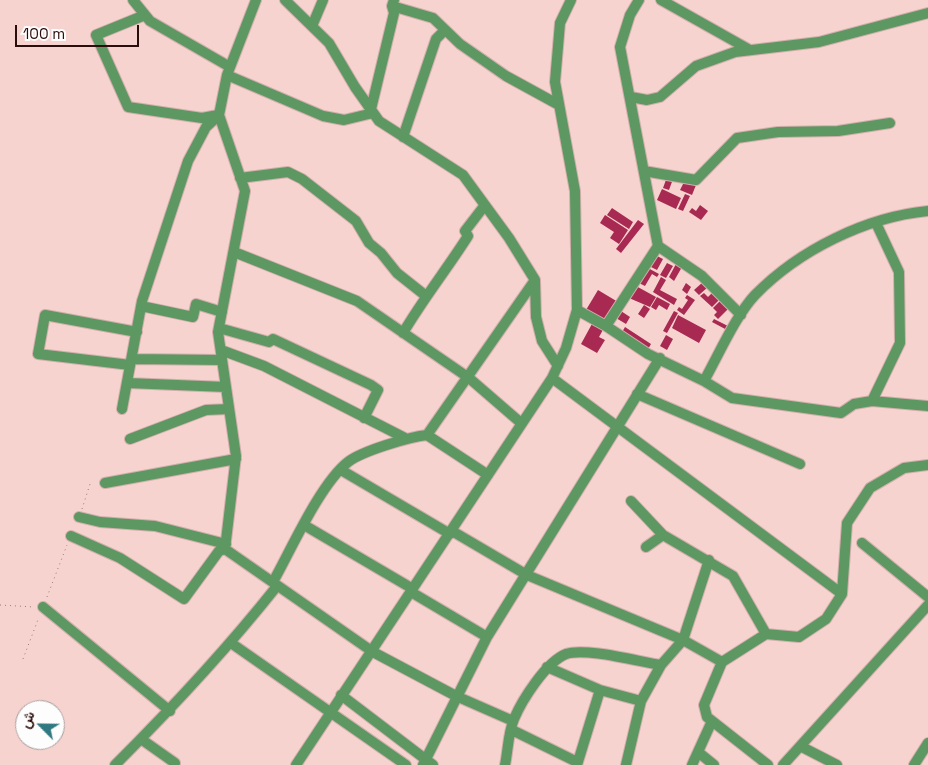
<!DOCTYPE html>
<meta charset="utf-8">
<style>
body{margin:0}
#map{position:relative;width:928px;height:765px;overflow:hidden;background:#f6d3cf;font-family:"Space Grotesk",Vazirmatn,sans-serif}
canvas{display:block}
.north{position:absolute;left:15px;top:700px;width:50px;height:50px;box-sizing:border-box;background:#fdfdfd;border:1px solid #a99d9c;border-radius:50%;rotate:293deg;font-size:14px;font-weight:700;line-height:20px;text-align:center;color:#2b0d0b}
.north::after{content:'';display:block;margin:auto;width:18px;height:22px;background:#317982;clip-path:polygon(50% 0,100% 100%,50% 72%,0 100%)}
.scale{position:absolute;left:15px;top:25px;width:124px;height:22px;box-sizing:border-box;border:2px solid #2b0d0b;border-top:0;padding-left:6px;font-size:15px;line-height:18px;white-space:nowrap;color:#2b0d0b;-webkit-text-stroke:4px #fdfdfd;paint-order:stroke}
</style>
<div id="map">
<canvas width="928" height="765"></canvas>
<div class="north">ش</div>
<div class="scale">100 m</div>
</div>
<script>
const context = document.querySelector('canvas').getContext('2d');
context.lineJoin = 'round';
function fillPath(path, color) { context.fillStyle = color; context.fill(path, 'evenodd'); }
function stroke(path, color, width, dash) { context.strokeStyle = color; context.lineWidth = width; context.lineCap = dash ? 'butt' : 'round'; context.setLineDash(dash || []); context.stroke(path); }
fillPath(new Path2D(`
 M667,177L673,179L669,190L663,188Z
 M685,180L696,185L692,195L680,190Z
 M662,189L681,198L676,209L657,200Z
 M685,194L690,196L683,211L678,209Z
 M700,205L708,211L701,220L689,212L692,208L696,211Z
 M612,208L633,222L629,229L607,215Z
 M605,215L628,230L619,244L610,238L614,232L600,223Z
 M638,220L644,224L621,253L616,249Z
 M655,255L663,259L657,270L649,266Z
 M667,263L673,266L666,278L660,275Z
 M676,264L682,267L674,281L669,277Z
 M648,268L659,274L657,277L652,274L645,286L639,283Z
 M661,277L666,280L660,290L677,299L674,305L653,292Z
 M703,282L708,287L699,295L694,290Z
 M686,283L691,287L687,294L682,290Z
 M636,286L656,297L650,307L629,298Z
 M598,290L618,302L605,322L586,310Z
 M704,293L708,297L712,293L719,300L712,307L700,296Z
 M687,295L695,300L684,315L677,310L679,307L682,309L688,300L685,298Z
 M657,297L670,304L667,310L659,305L656,310L651,307Z
 M721,300L729,308L718,319L714,315L717,312L713,308Z
 M644,305L650,309L644,318L638,314Z
 M621,311L630,317L626,324L616,318Z
 M674,311L678,313L667,333L663,331Z
 M678,315L706,330L699,343L672,328Z
 M714,319L728,326L727,330L712,322Z
 M593,322L604,328L599,337L605,340L597,353L581,344Z
 M625,327L651,344L647,351L621,334Z
 M666,335L673,339L667,350L660,346Z`), '#a82a52');
const minor = new Path2D(`
 M133,0L150,21L230,67
 M256,0L227,75L219,115L245,191L218,332L236,456L225,549L373,652L456,696L513,721
 M285,0L329,43L355,87L379,121L463,175L509,238L535,280L536,317L542,341L558,366
 M394,0L392,6L433,18L460,44L506,76L559,105
 M639,0L630,15L620,47L658,246L702,276L741,315
 M661,0L750,50
 M145,15L96,35L128,107L202,118L218,115
 M312,26L323,0
 M227,75L323,116L344,120L373,113
 M631,97L647,100L660,97L696,66L735,52L819,42L928,13
 M371,109L394,13L392,6
 M403,137L436,39L445,30
 M644,171L696,180L737,138L778,132L838,131L890,123
 M240,178L288,172L302,179L356,221L369,243L381,253L397,273L426,296
 M234,252L357,301L469,378L521,423
 M141,306L193,317L196,304L222,312
 M577,310L606,326L658,246
 M606,326L648,354L704,381L732,398L841,413L854,404L872,401L928,406
 M219,328L269,342L273,339L371,385L378,390L364,418
 M403,333C423,299 447,269 468,236L465,231L485,205
 M221,350L264,366L405,438
 M132,359L222,360
 M130,365L38,354L45,315L137,332
 M552,378L842,594L847,523L870,488L904,468L928,465
 M704,381C718,356 736,315 755,295C799,250 866,217 928,211
 M127,383L226,387
 M637,394L800,464
 M872,401L900,343L899,272L876,223
 M122,409L142,301L188,161L206,127L219,115
 M427,435L488,475
 M130,439L206,410L229,409
 M341,470L450,534
 M105,483L236,459
 M631,501L663,535
 M79,517L100,522L155,526L226,544
 M304,525L413,589
 M452,531L527,575L683,640L722,662L704,705L707,717L768,765
 M71,536L120,558L184,599L219,551L225,549
 M862,543L928,597
 M646,547L663,535L733,576L766,634
 M273,582C291,550 320,484 348,462C362,451 409,437 427,435L535,280
 M411,592L487,637
 M43,607L170,711
 M231,643L406,765
 M722,662L766,634L799,637L826,619L842,594
 M547,667L600,690L641,701
 M341,695L433,765
 M512,730L577,762
 M141,739L175,763
 M802,747L837,765
 M698,752L714,765
 M115,765C172,708 227,649 277,586
 M296,765L552,378L566,348L577,310L575,191L555,82L560,23L571,0
 M423,765L487,637L660,358
 M505,765C508,751 508,733 514,719C522,700 546,662 566,654C585,647 640,662 661,665
 M577,765L600,690
 M626,765L641,701L661,665L683,640L709,560
 M692,765L712,721
 M783,765L928,605
 M914,765L928,743`);
stroke(minor, '#d1afac', 12);
stroke(new Path2D(`
 M82,509L90,484
 M47,597L67,545
 M0,605L34,607
 M23,659L39,617`), '#9a7976', 1, [1, 4]);
stroke(minor, '#5d9762', 10);
</script>
